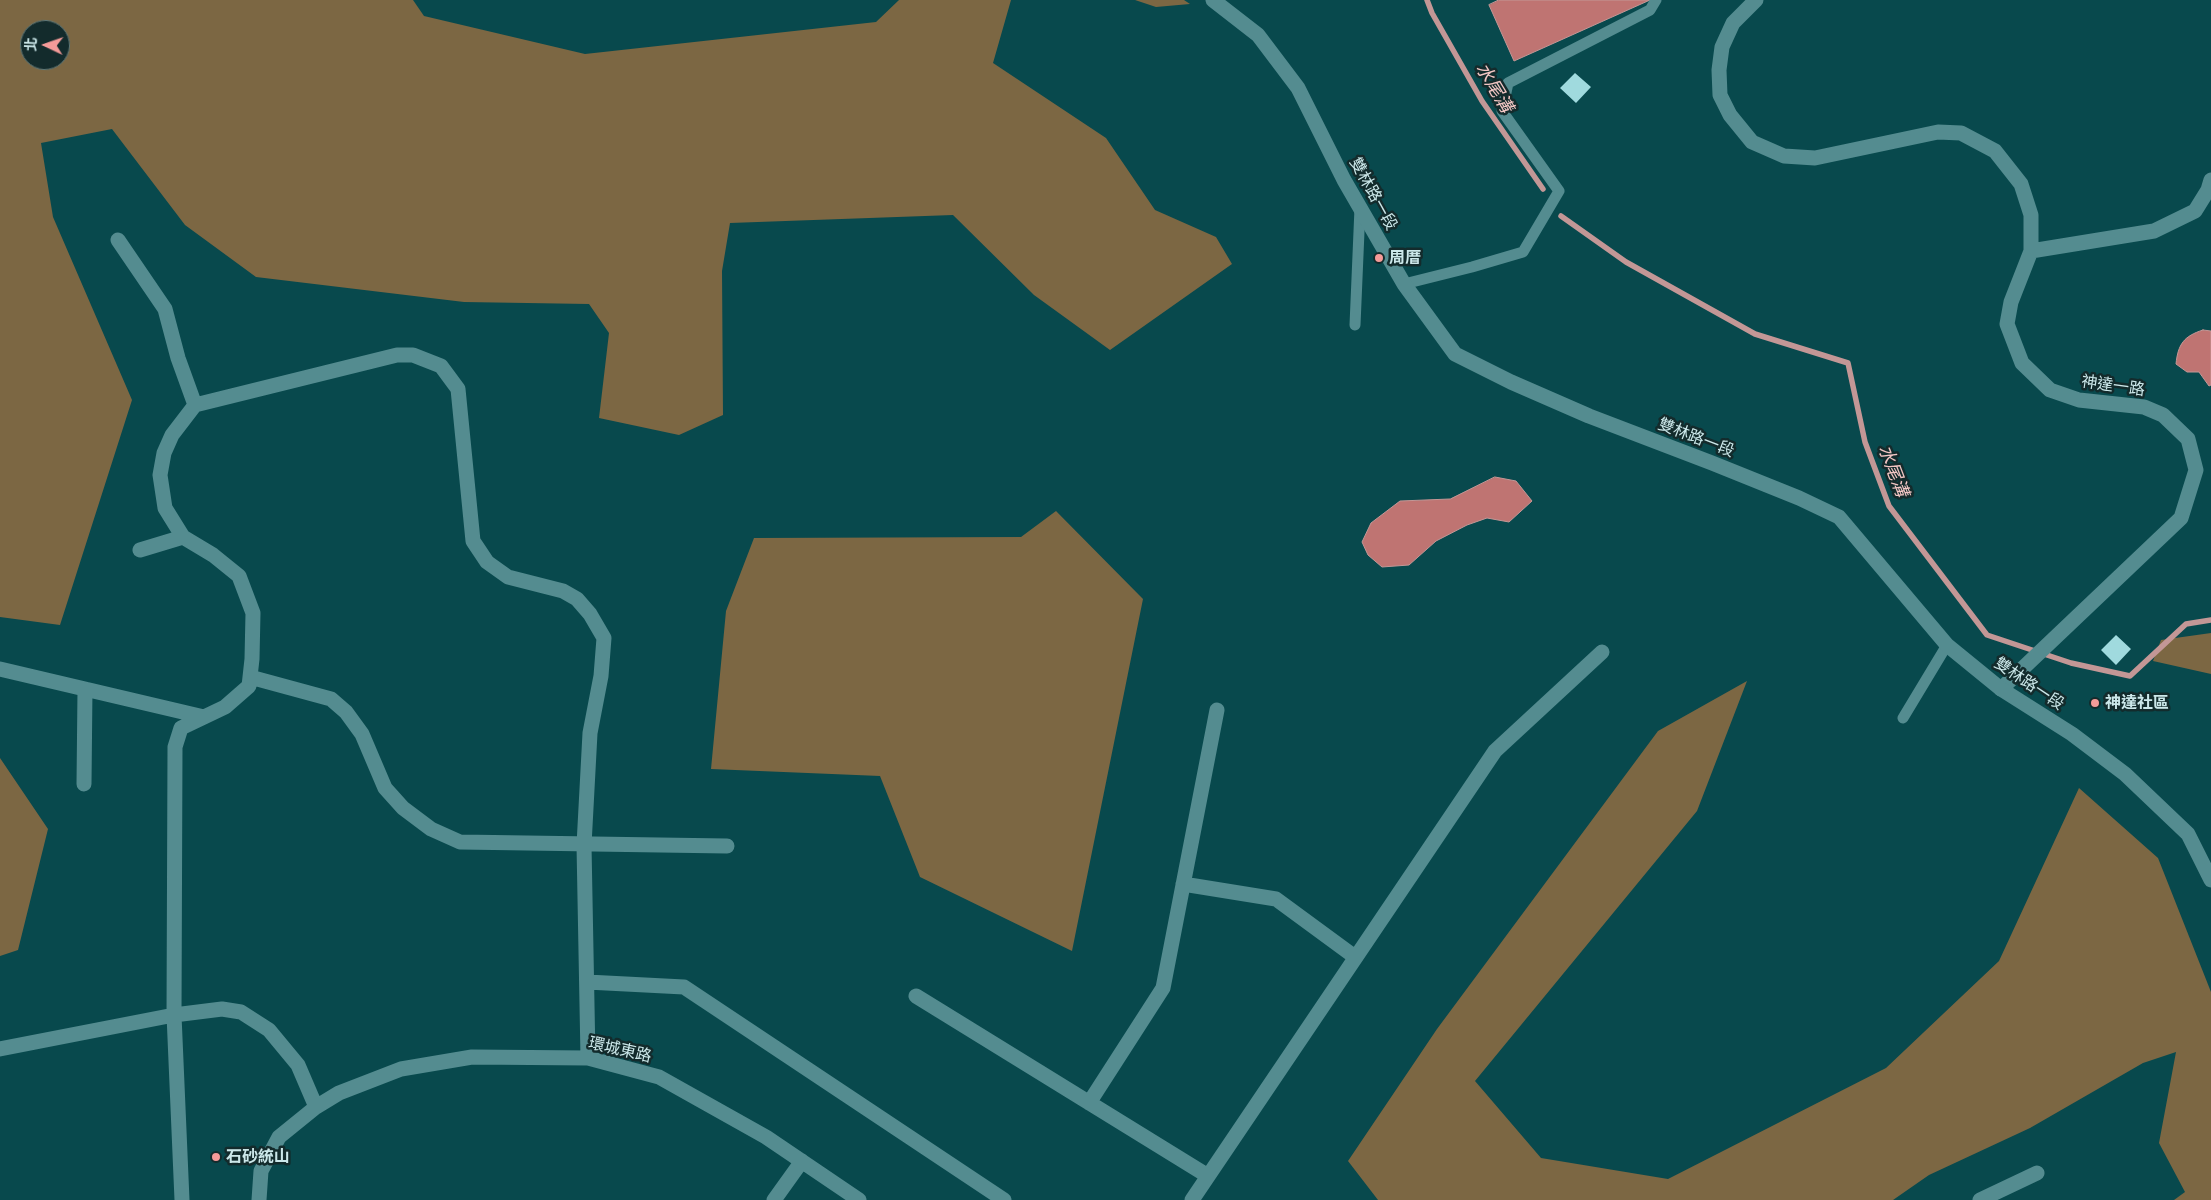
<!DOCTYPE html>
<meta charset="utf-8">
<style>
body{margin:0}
#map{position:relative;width:2211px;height:1200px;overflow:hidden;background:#08494d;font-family:Cabin,"Noto Sans TC",sans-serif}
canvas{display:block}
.north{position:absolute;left:20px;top:20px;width:50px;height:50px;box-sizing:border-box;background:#132b2c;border:1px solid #5d7778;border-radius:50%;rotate:273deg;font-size:14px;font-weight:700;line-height:20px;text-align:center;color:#cce8ea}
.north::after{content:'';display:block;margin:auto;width:18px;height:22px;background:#f59b99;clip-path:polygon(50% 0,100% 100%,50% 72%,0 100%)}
</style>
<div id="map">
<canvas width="2211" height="1200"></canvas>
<div class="north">北</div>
</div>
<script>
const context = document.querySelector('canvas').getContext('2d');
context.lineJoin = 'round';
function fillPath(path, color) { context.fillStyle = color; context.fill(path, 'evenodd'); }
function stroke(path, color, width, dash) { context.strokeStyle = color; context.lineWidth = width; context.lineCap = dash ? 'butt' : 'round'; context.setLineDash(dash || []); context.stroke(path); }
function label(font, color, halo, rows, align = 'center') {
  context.font = font + ' Cabin,"Noto Sans TC",sans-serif'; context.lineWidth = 5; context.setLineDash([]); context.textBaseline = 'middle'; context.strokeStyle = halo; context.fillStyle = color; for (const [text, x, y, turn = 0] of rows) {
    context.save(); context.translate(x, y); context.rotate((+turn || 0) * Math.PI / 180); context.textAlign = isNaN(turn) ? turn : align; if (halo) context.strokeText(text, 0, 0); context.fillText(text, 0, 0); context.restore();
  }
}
fillPath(new Path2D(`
 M0,0H413L424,16L585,54L876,22L899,0H1011L993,63L1106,138L1155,210L1216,237L1232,264L1110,350L1034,295L953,215L730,223L722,271L723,415L679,435L599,418L609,333L589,304L464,302L256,277L185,225L112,129L41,143L53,217L132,400L60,625L0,617ZM30,30H60V60H30Z
 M1135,0H1184L1190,4L1156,7Z
 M1056,511L1143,599L1072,951L920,877L880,776L711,769L726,611L754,538L1021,537Z
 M2211,633V674L2153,661L2161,640Z
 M1747,681L1697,811L1475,1081L1541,1158L1668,1179L1886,1068L1999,961L2079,788L2158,858L2211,992V1200H2174L2185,1192L2159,1143L2176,1052L2143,1063L2030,1128L1929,1175L1893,1200H1378L1348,1161L1437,1029L1658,731Z
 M0,758L48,829L18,950L0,956Z`), '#7c6743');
const water = new Path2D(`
 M1499,0H1650L1514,61L1489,5Z
 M2203,330L2211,331V385L2209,386L2199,372H2187L2176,364C2178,344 2184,336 2203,330Z
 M1495,477L1516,481L1532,501L1509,522L1487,518L1467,525L1436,541L1409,565L1382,567L1368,555L1362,542L1371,523L1400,501L1450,499Z`);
fillPath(water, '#bf7472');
stroke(water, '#c39796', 1);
stroke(new Path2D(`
 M1427,0L1432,13L1482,101L1543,189
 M1561,216L1626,262L1755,334L1848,363L1865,442L1889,506L1987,635L2071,663L2130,676L2186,624L2211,620`), '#c39796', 5.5);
fillPath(new Path2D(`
 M1575,73L1591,87L1576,103L1560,88Z
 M2116,635L2131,649L2116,665L2101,650Z`), '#a0dade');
stroke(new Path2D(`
 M1404,284L1472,267L1523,252L1559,191L1502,111L1508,83L1650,10L1656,0
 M1355,325L1360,208
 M1903,718L1947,645`), '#548c90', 11);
stroke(new Path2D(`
 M1756,0L1733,23L1722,47L1719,70L1720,95L1730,115L1752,142L1784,156L1815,158L1938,132L1961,133L1995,151L2021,184L2031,215V251L2011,302L2007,324L2022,363L2050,390L2079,400L2144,407L2163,415L2188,439L2196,470L2181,518L2001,689
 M118,240L165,309L178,358L195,405
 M2031,251L2154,231L2195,211L2208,190L2211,180
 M140,550L183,537
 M0,669L204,717
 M250,677L331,699L346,712L362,734L385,788L403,808L431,829L460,842L727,846
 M84,784L85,689
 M1183,884L1276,899L1355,957
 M587,982L684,987L1004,1200
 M916,996L1208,1176
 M0,1049L174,1015L222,1009L241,1012L269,1030L298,1065L316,1107
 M1089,1103L1163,988L1217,710
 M182,1200L174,1015L175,747L181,728L225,707L249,686L252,659L253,613L239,576L213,555L183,537L165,508L160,475L164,453L172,435L195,405L397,355H413L441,366L458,389L473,541L487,562L508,577L563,591L577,599L590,614L604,638L601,676L590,733L584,845L588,1058
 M259,1200L261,1171L279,1137L316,1107L339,1093L401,1069L472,1057L588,1058L659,1077L766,1137L859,1200
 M774,1200L802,1161
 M1192,1200L1495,751L1602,652
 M1980,1200L2037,1173`), '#548c90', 15);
stroke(new Path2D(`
 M1213,0L1258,35L1298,88L1344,180L1404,284L1455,354L1511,382L1589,416L1712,463L1799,498L1839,517L1947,645L2001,689L2072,734L2125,774L2188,834L2211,880`), '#548c90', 15);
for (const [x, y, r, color] of [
 [1379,258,5,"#f59b99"],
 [2095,703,5,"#f59b99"],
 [216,1157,5,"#f59b99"]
]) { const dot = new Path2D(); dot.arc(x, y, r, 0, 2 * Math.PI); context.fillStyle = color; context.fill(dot); stroke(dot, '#132b2c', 2); }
label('16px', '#cce8ea', '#132b2c', [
 ["雙林路一段",1373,194,61],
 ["神達一路",2113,386,8],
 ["雙林路一段",1696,438,21],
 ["雙林路一段",2029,684,34],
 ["環城東路",620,1050,13]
]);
label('bold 16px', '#cce8ea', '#132b2c', [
 ["周厝",1389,258],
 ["神達社區",2105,703],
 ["石砂統山",226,1157]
], 'left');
label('italic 18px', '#f2c6c4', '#132b2c', [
 ["水尾溝",1494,88,59],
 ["水尾溝",1893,471,69]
]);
</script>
